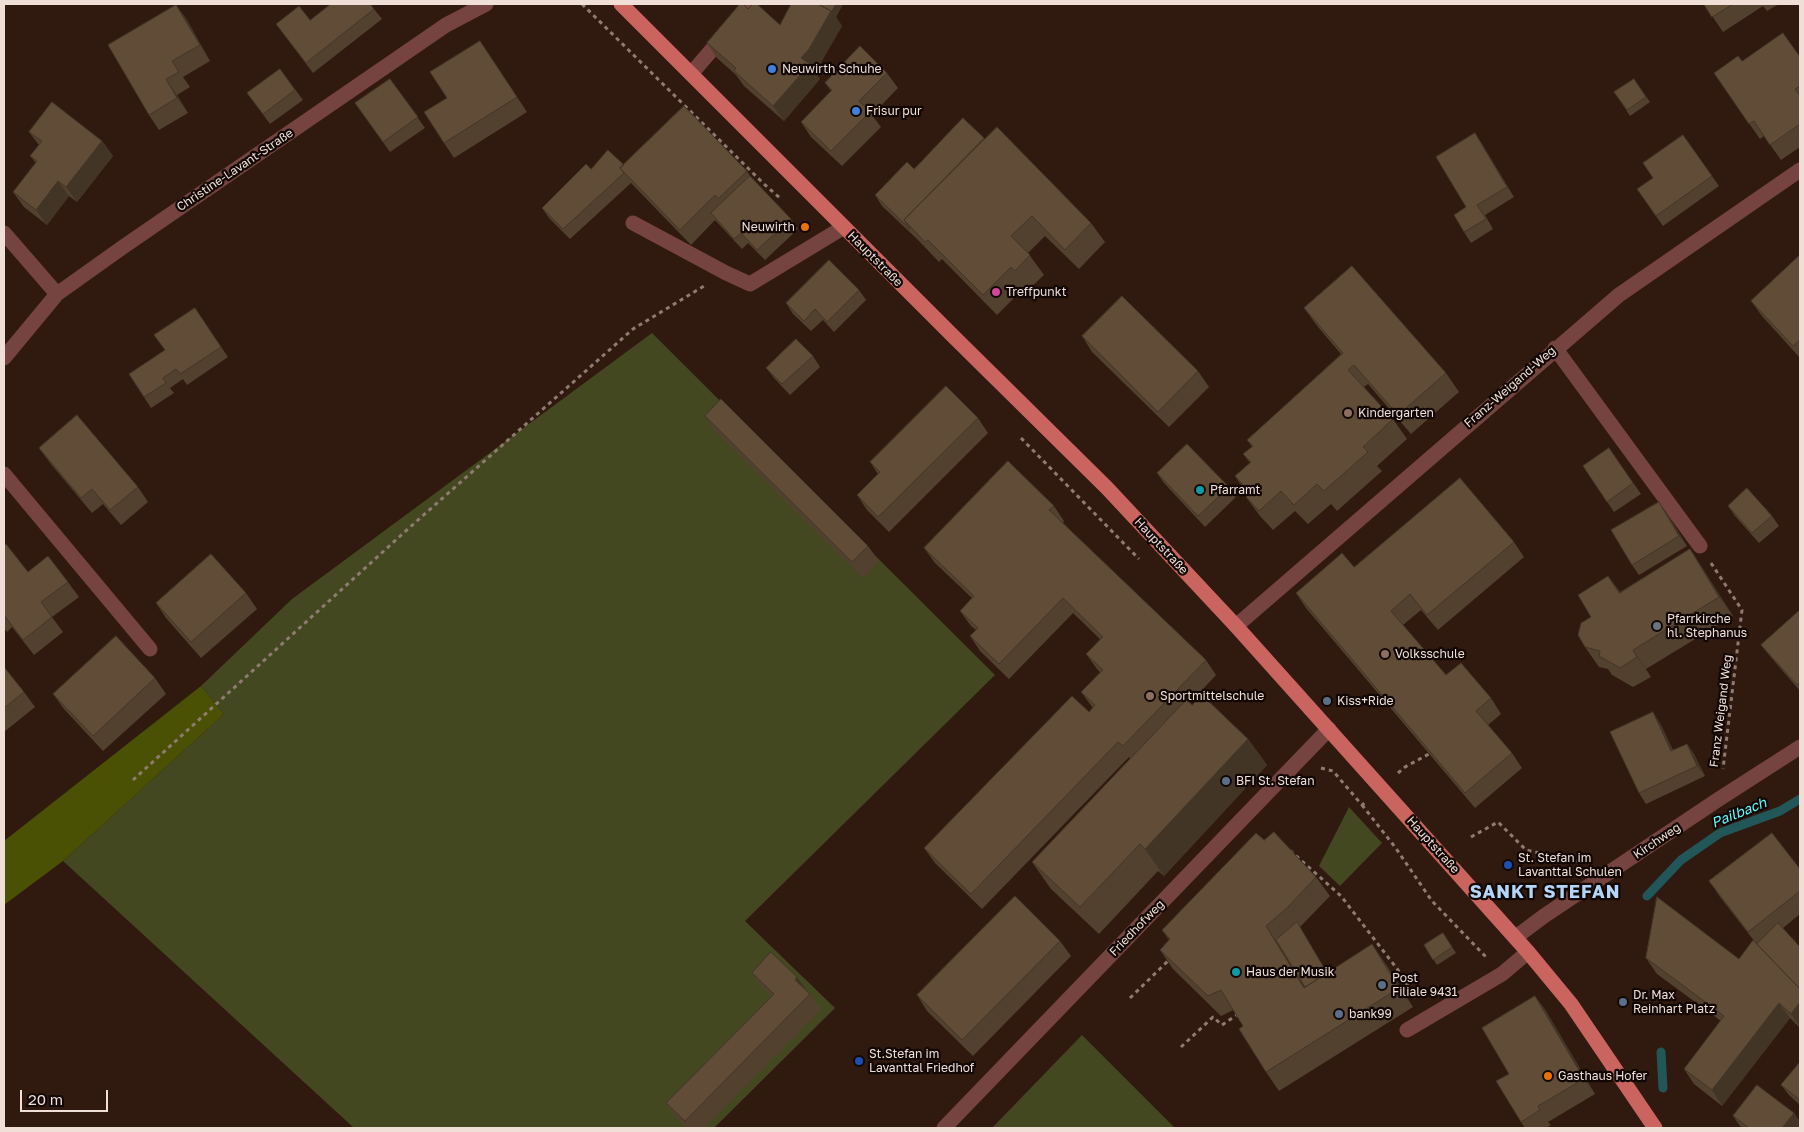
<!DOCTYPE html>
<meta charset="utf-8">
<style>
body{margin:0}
#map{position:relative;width:1804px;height:1132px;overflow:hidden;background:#30190e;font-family:"Golos Text",sans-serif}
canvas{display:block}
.frame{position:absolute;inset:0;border:5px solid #efdfd7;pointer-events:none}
.scale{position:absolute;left:20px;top:1090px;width:88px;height:22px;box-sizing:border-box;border:2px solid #efdfd7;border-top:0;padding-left:6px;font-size:15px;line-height:18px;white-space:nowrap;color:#efdfd7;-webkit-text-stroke:4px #110704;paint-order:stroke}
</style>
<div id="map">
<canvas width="1804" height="1132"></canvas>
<div class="frame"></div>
<div class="scale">20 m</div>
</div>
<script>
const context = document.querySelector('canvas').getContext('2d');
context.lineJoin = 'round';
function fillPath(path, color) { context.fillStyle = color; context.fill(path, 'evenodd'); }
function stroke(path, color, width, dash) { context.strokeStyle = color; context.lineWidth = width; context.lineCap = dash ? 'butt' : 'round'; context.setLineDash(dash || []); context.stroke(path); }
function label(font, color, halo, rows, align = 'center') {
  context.font = font + ' "Golos Text",sans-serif'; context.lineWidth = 4.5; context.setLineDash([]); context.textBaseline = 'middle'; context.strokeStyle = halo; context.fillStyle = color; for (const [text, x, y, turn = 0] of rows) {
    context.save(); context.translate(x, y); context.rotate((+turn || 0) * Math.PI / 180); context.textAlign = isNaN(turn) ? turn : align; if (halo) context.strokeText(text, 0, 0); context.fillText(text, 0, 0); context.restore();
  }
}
fillPath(new Path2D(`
 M652,333L995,675L745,921L835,1008L714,1128H354L63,861L224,714L201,686L292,599Z
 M1349,807L1382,843L1340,886L1319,866Z
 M1082,1035L1175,1128H992Z`), '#434821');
fillPath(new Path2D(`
 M201,686L224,714L63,861L4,905V841Z`), '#4a5104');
stroke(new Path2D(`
 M1647,896L1681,860L1720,833L1780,811L1800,799
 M1661,1052L1663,1088`), '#225759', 9);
stroke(new Path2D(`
 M582,4L764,184L781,199
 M1021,438L1139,559
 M1711,563L1742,610L1723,769
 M1321,768L1333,771L1362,805L1366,802
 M1398,773L1405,767L1429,754
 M133,780L409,528L633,329L704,286
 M1362,805L1395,847L1432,901L1486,957
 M1471,837L1498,822L1526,850L1580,862L1581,864
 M1284,845L1341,896L1398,970L1416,998
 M1130,998L1170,959
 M1181,1047L1213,1017L1222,1025L1238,1014`), '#8f7b72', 3, [4, 4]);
stroke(new Path2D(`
 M691,74L751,4
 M633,223L726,273L750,284L844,227
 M4,233L57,294
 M1555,348L1700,546
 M4,358L57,294L123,247L446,25L486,4
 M4,474L150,649
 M1236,626L1619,295L1800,170
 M1516,937L1544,916L1719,799L1800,747
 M1407,1030L1502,974L1528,952
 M944,1128L1329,729`), '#754440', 15);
stroke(new Path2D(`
 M621,4L955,338L1107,488L1236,626L1528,952L1571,1004L1655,1128`), '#c9645f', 15);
fillPath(new Path2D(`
 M370,4L382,19L313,73L276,24L310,20Z
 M791,4H843L836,17L842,26L820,64L814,70L820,79L784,121L744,86L736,75L717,58L707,43L748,9L780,25Z
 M1704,4H1779L1767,11L1763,6L1723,32Z
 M176,5L187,20L210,61L183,77L190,87L177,95L188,113L159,130L149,115Z
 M480,41L527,112L454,158L444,143L447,98Z
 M1800,57V147L1781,160L1764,136L1760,139L1714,73L1742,61Z
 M280,69L303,100L270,124L247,93Z
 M887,73L898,88L872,115L881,127L842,166L811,137L801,122L831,91L825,83Z
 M390,79L425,128L390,152L355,103Z
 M1634,79L1650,102L1630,116L1614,92Z
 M963,118L985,139L1091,223L1105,242L1079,269L1045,236L1028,253L1044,275L1028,290L1025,287L997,315L942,259L939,262L918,240L882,206L875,195L914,169Z
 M29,132L102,141L113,156L77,202L69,196L47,225L24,207L13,192L36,163L30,156L39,145Z
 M1475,133L1482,144L1514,197L1485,215L1493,229L1471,243L1464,232Z
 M1683,135L1719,186L1663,226L1637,189L1653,178Z
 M624,165L747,171L750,176L791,219L798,229L765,260L748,243L742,249L715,220L691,245L631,183L570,239L549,218L542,208L591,169Z
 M1800,255V358L1762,316L1751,301Z
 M859,290L866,300L834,332L823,320L811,331L793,314L786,303Z
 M195,308L228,357L187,385L183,379L170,388L174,393L151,408L129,374L165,350Z
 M1304,308L1446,373L1459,392L1411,434L1368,384L1364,387L1393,419L1407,439L1377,466L1382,471L1337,511L1331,504L1308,524L1295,511L1273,530L1260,516L1246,497L1248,495L1235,476L1250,463L1243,454L1252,447L1247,440L1341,354L1318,327Z
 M1082,336L1198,371L1209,387L1169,427L1092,352Z
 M813,356L820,367L790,395L774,378L766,368Z
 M705,416L868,546L879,561L863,578L715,431Z
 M978,418L988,433L889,532L867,510L857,495L878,474L870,462Z
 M39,448L138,487L148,502L121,525L103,504L92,513L50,463Z
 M1609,448L1641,494L1614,512L1583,466Z
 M1157,473L1229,487L1236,497L1205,527L1164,483Z
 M1659,502L1666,512L1687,546L1639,575L1632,565Z
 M1054,506L1064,521L1063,523L1206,660L1216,675L1190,703L1192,705L1248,739L1267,765L1164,876L1158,871L1099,934L1051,889L1032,862L1130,759L1129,757L982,909L935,863L924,848L1089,712L1093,708L1081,692L1100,672L1097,669L1086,654L1100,639L1073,613L1009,679L980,651L970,636L976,630L971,626L960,611L972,598L935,563L924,548Z
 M1728,506L1772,516L1779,526L1759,543L1735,516Z
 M1514,542L1524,557L1438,630L1421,610L1403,625L1446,675L1491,698L1501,714L1488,725L1512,753L1522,768L1475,808L1306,608L1296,593L1354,567Z
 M4,546L28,572L68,582L79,597L52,617L63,632L34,655L12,627L7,632L4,628Z
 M1690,549L1703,569L1733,616L1646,669L1651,677L1633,687L1612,675L1608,669L1599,667L1585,647L1591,617L1608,576L1620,592Z
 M246,593L257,609L201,658L166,618L156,603Z
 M1800,610V691L1769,655L1761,645Z
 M4,667L24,692L35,707L4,732Z
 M155,678L166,694L103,751L64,709L53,694Z
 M1660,723L1673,750L1687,744L1694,754L1705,776L1646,804L1639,793Z
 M1264,840L1316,877L1330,896L1300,927L1327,973L1386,964L1413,1007L1279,1091L1266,1072L1243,1026L1233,1010L1221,1016L1173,969L1160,950L1169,940L1162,930Z
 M1800,869V914L1783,928L1800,947V1028L1790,1018L1722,1106L1694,1084L1684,1069L1721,1021L1657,974L1646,958L1739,959L1755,942L1720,897L1709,881Z
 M1443,933L1456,953L1437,965L1424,945Z
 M1060,941L1071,956L973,1056L927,1011L917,995Z
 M752,973L797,977L821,1009L704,1128H687L677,1118L666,1103L771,996L763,988Z
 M1535,996L1546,1011L1595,1094L1548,1122L1551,1125L1546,1128H1525L1521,1122L1509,1074Z
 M1800,1062V1105L1789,1095L1781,1085Z
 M1794,1113L1800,1122V1125L1798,1128H1743L1740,1126L1733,1116Z`), '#53412f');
fillPath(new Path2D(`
 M836,4H843L836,17L842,26L820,64L814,70L820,79L784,121L773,106L801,58Z
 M176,5L187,20L210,61L200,45Z
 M166,79L177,95L188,113L177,98Z
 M1475,133L1482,144L1514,197L1507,187Z
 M102,141L113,156L77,202L66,187Z
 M58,181L69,196L47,225L36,210Z
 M1659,502L1666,512L1687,546L1679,536Z
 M1690,549L1703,569L1733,616L1719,597Z
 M1633,650L1646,669L1651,677L1637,657Z
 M1653,712L1660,723L1678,761L1671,751Z
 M1248,739L1267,765L1164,876L1145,849Z
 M1687,744L1694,754L1705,776L1697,766Z
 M1266,926L1279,945L1315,1002L1304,988Z
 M1372,944L1386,964L1413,1007L1399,988Z
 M797,977L808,992L795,980Z
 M1535,996L1546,1011L1595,1094L1584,1079Z
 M1800,1002V1027L1791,1014Z
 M1779,1003L1790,1018L1722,1106L1712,1090Z
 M1794,1113L1800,1122V1125L1798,1128H1782Z`), '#433526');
const building = new Path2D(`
 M331,4H370L374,9L306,63L276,24L299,6L310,20Z
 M740,4H743L748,9L753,4H757L780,25L791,4H818L831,11L809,49L801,58L810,64L773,106L734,71L736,68L707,43Z
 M818,4H836L832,11Z
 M1704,4H1733L1712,17Z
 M176,5L200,45L172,61L179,72L166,79L177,98L149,115L108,45Z
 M1783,33L1800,57V86L1795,89L1800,96V124L1770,145L1754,121L1749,124L1714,73L1738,56L1742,61Z
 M480,41L517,97L444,143L424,112L447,98L430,72Z
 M860,46L887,73L859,101L870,112L831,151L801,122L832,90L825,83Z
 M280,69L295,90L263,114L247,93Z
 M390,79L418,117L383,142L355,103Z
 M1634,79L1646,97L1627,110L1614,92Z
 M52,102L102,141L66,187L58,181L36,210L13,192L37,161L30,156L42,141L29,132Z
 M684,106L747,171L718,199L715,195L680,230L620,168Z
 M963,118L984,138L904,220L910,229L875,195L907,162L914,169Z
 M997,127L1091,223L1065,250L1032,216L1011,236L1030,255L1015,271L1011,267L983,295L928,240L925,242L904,220Z
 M1475,133L1507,187L1477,205L1486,219L1464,232L1454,215L1466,207L1436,157Z
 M1683,135L1712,176L1656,216L1637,189L1653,178L1643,163Z
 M608,150L624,165L620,168L624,173L563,229L542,208L586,164L591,169Z
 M750,176L791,219L757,250L741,233L734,239L711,213Z
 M1800,255V340L1793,346L1751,301Z
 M829,260L859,290L827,322L815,309L804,321L786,303Z
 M1352,266L1446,373L1398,415L1354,365L1348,370L1393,419L1363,447L1368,452L1324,491L1317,484L1294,505L1281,491L1259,511L1246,497L1250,493L1235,476L1251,462L1243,454L1253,446L1247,440L1343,353L1304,308Z
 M1122,296L1198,371L1158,412L1082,336Z
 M195,308L221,347L180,374L176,369L163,378L166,383L144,397L129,374L165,350L154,335Z
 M796,339L813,356L782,384L766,368Z
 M946,386L978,418L878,517L857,495L880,472L870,462Z
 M721,399L868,546L852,562L705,416Z
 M77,415L138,487L110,510L92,489L81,498L39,448Z
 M1187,444L1229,487L1198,516L1157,473Z
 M1609,448L1633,483L1607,502L1583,466Z
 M1008,461L1054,506L1049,510L1206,660L1123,746L1118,742L971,894L924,848L1072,696L1089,712L1095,705L1081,692L1103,670L1086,654L1103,637L1063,598L999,664L970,636L978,628L960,611L974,596L924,548Z
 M1460,478L1514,542L1427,615L1410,594L1391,611L1446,675L1461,663L1491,698L1476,711L1512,753L1465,793L1296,593L1342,553L1354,567Z
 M1747,488L1772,516L1752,533L1728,506Z
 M1659,502L1679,536L1632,565L1611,530Z
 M6,544L28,572L48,556L68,582L41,602L52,617L23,640L4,615V546Z
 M1690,549L1719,597L1633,650L1637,657L1620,668L1599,656L1600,651L1585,647L1578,635L1581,623L1591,617L1578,595L1608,576L1619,593Z
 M211,554L246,593L191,642L156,603Z
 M1800,610V682L1797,685L1761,645Z
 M116,636L155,678L93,736L53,694Z
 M4,667L24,692L4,708Z
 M1202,695L1248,739L1145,849L1140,844L1080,907L1032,862L1186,700L1192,705Z
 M1653,712L1671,751L1687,744L1697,766L1639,793L1610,732Z
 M1274,832L1316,877L1287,908L1266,926L1304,988L1372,944L1399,988L1266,1072L1239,1029L1243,1026L1221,990L1208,996L1160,950L1170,939L1162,930L1256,833L1264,840Z
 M1772,833L1800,869V891L1748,932L1709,881Z
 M1015,896L1060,941L962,1040L917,995Z
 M1657,897L1739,959L1753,940L1800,989V1002L1791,1014L1779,1003L1712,1090L1684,1069L1724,1016L1646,958Z
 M1297,922L1327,973L1305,987L1276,940Z
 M1778,923L1800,947V989L1757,944Z
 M1443,933L1452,947L1433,960L1424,945Z
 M771,952L797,977L795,980L810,994L685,1121L666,1103L774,994L752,973Z
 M1535,996L1584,1079L1538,1106L1540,1110L1521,1122L1496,1081L1509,1074L1482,1028Z
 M1800,1062V1100L1781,1085Z
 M1757,1085L1794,1113L1782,1128H1749L1733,1116Z`);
fillPath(building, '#604c37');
stroke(building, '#433526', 1);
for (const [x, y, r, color] of [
 [772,69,5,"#3f7fe0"],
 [856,111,5,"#3f7fe0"],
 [805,227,5,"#e8710a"],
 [996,292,5,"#d1479c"],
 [1348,413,5,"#8d6e63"],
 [1200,490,5,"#0f9aa8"],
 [1657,626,5,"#6b7280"],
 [1385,654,5,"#8d6e63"],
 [1150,696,5,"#8d6e63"],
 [1327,701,5,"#5c6f8a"],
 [1226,781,5,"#5c6f8a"],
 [1508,865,5,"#1a4fb4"],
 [1236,972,5,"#0f9aa8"],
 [1382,985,5,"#5c6f8a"],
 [1623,1002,5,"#5c6f8a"],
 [1339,1014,5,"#5c6f8a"],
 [859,1061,5,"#1a4fb4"],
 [1548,1076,5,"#e8710a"]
]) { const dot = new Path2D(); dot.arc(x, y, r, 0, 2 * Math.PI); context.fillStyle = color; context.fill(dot); stroke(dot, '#110704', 2); }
label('12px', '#efdfd7', '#110704', [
 ["Neuwirth Schuhe",782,69],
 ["Frisur pur",866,111],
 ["Neuwirth",795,227,"right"],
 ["Treffpunkt",1006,292],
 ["Kindergarten",1358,413],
 ["Pfarramt",1210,490],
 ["Pfarrkirche",1667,619],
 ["hl. Stephanus",1667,633],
 ["Volksschule",1395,654],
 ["Sportmittelschule",1160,696],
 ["Kiss+Ride",1337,701],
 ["BFI St. Stefan",1236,781],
 ["St. Stefan im",1518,858],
 ["Lavanttal Schulen",1518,872],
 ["Haus der Musik",1246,972],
 ["Post",1392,978],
 ["Filiale 9431",1392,992],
 ["Dr. Max",1633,995],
 ["Reinhart Platz",1633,1009],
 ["bank99",1349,1014],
 ["St.Stefan im",869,1054],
 ["Lavanttal Friedhof",869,1068],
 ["Gasthaus Hofer",1558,1076]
], 'left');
label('12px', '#efdfd7', '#110704', [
 ["Christine-Lavant-Straße",235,170,-34],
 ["Hauptstraße",875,259,45],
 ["Franz-Weigand-Weg",1510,387,-41],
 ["Hauptstraße",1161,546,47],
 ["Franz Weigand Weg",1721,711,-83],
 ["Kirchweg",1657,841,-34],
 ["Hauptstraße",1433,845,48],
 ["Friedhofweg",1137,928,-46]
]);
label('italic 14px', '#68f6fe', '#110704', [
 ["Pailbach",1739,813,-22]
]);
context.letterSpacing = '1px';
label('bold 18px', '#b4d5f8', '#110704', [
 ["SANKT STEFAN",1545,892]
]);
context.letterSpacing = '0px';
</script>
